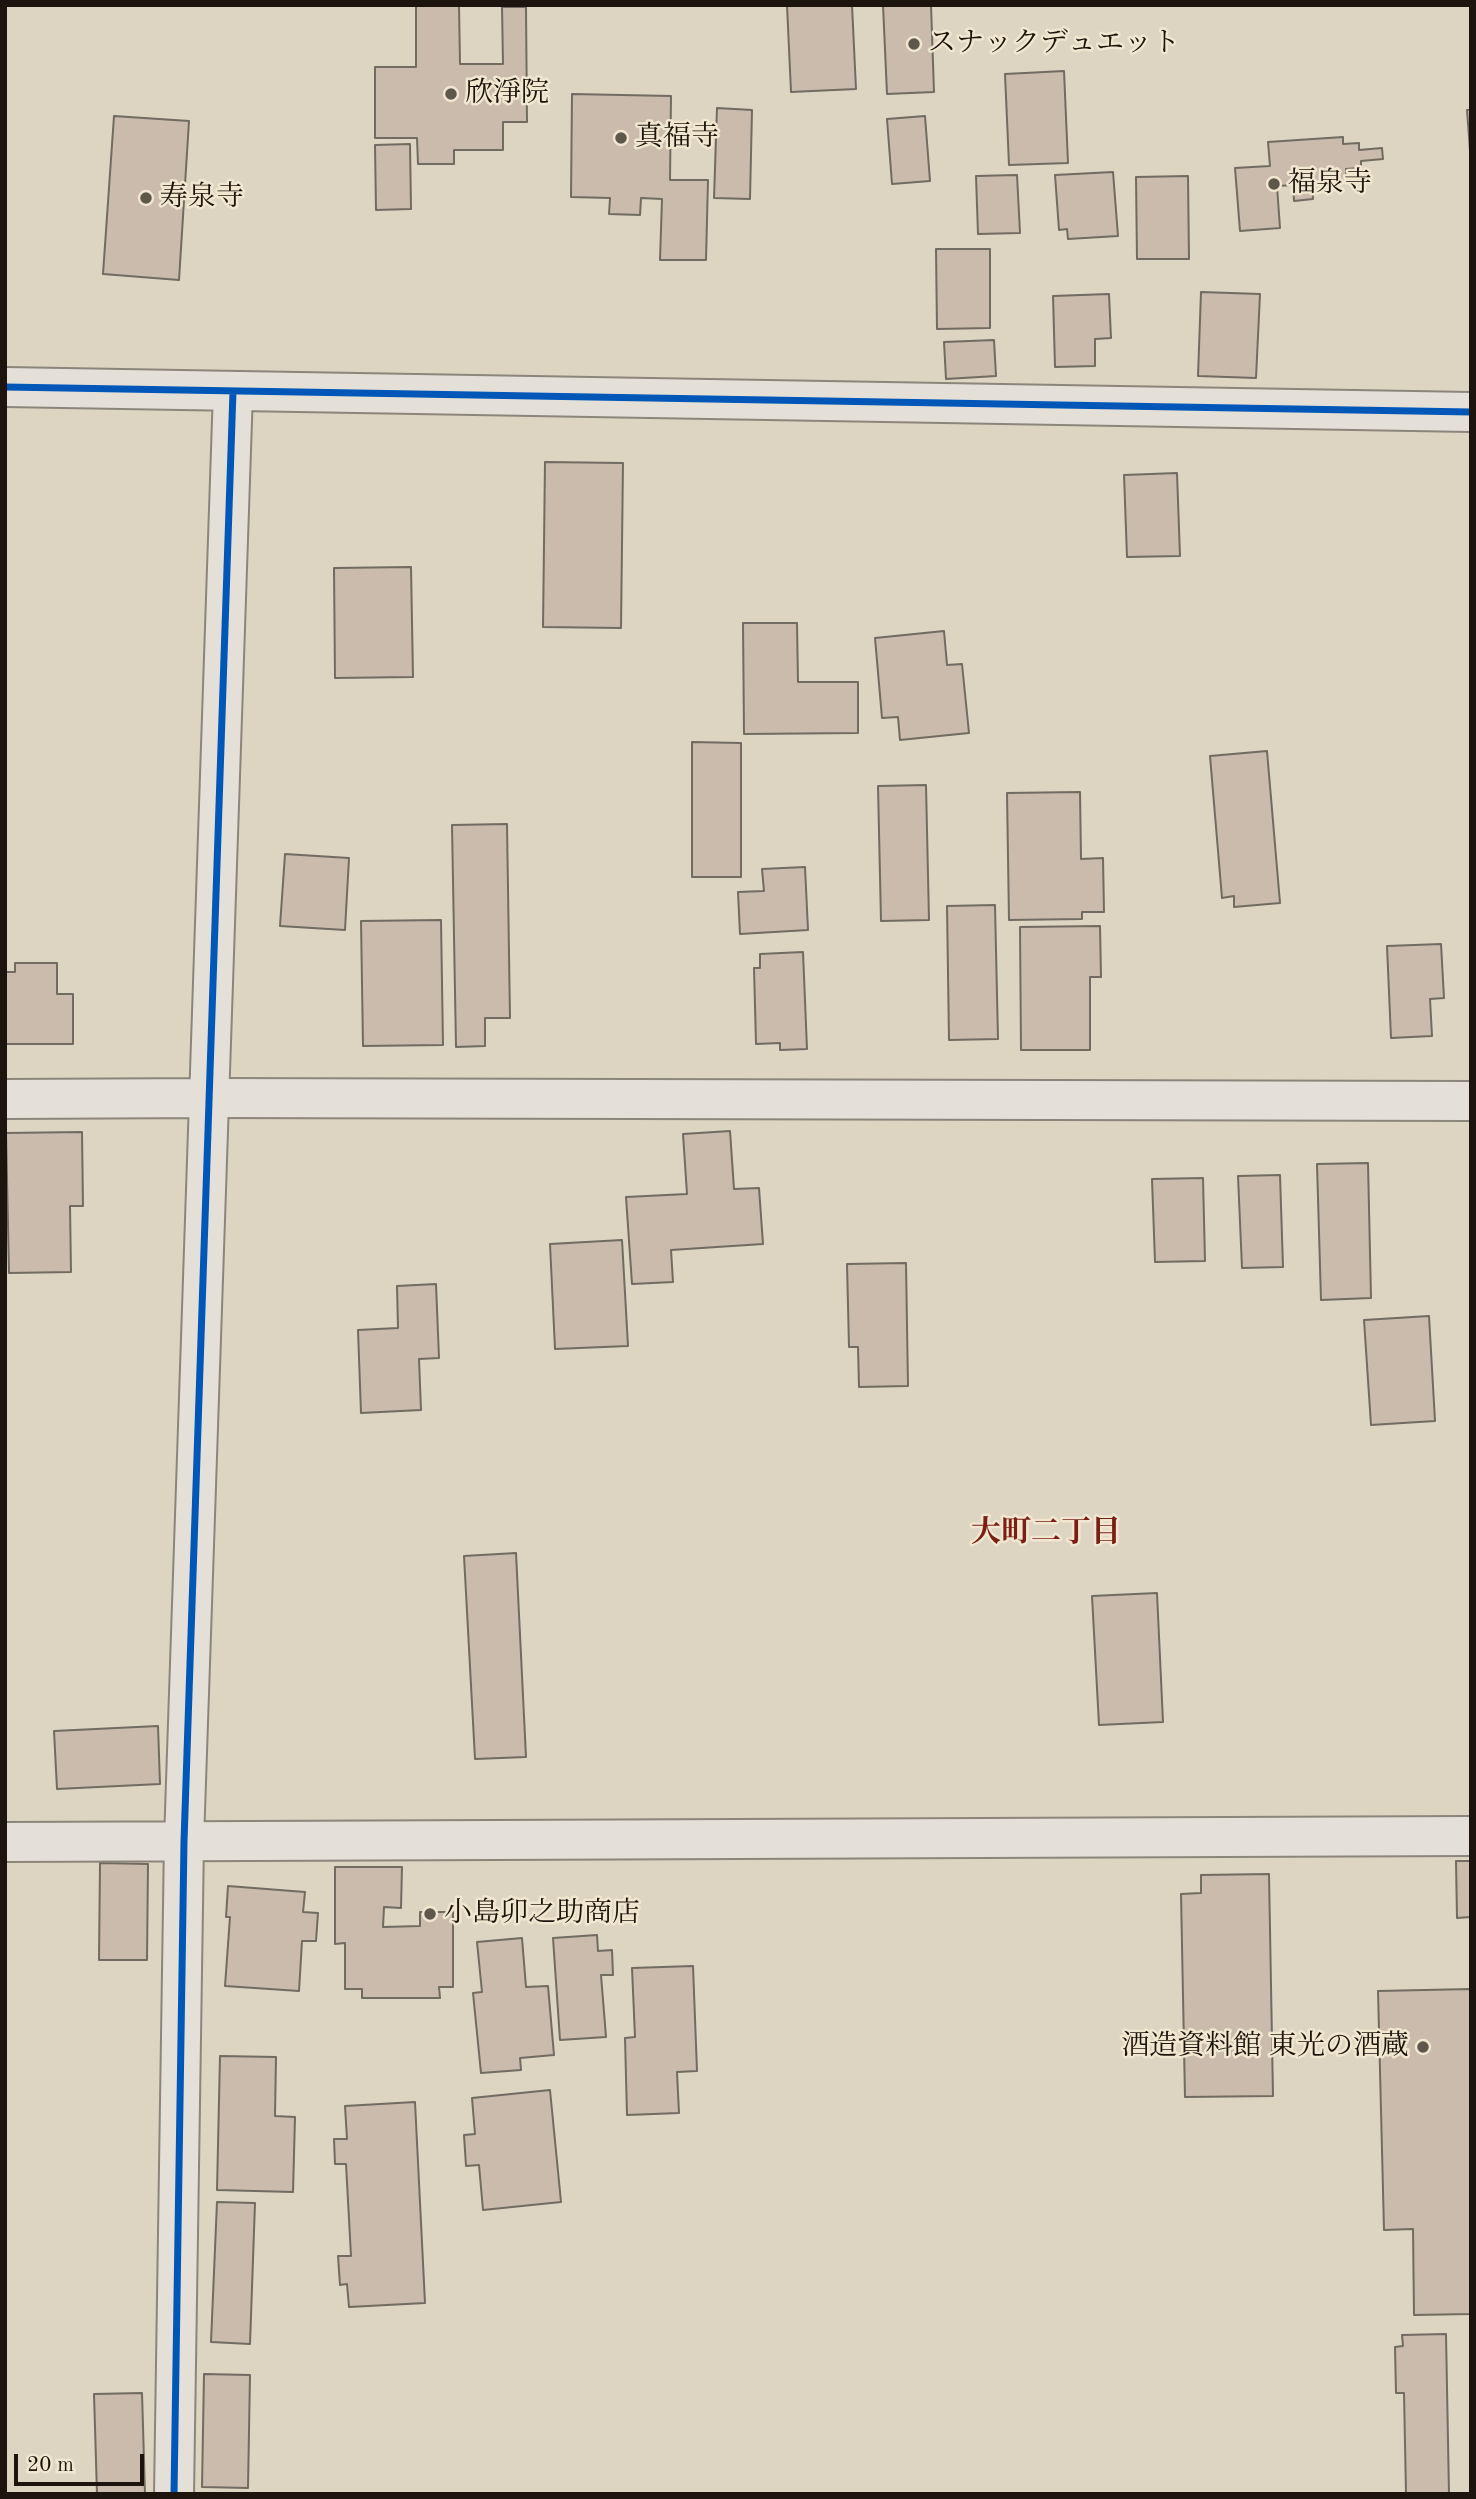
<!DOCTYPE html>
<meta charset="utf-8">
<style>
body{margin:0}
#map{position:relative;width:1476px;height:2499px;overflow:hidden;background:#ddd4c2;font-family:"Old Standard TT",serif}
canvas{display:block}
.frame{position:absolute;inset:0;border:7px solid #1d140d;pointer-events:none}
.scale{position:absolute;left:14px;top:2454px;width:130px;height:32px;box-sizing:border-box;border:4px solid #1d140d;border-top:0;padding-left:9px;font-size:21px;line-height:24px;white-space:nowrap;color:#1d140d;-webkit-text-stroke:5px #f1e6d0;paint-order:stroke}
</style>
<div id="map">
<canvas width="1476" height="2499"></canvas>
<div class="frame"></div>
<div class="scale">20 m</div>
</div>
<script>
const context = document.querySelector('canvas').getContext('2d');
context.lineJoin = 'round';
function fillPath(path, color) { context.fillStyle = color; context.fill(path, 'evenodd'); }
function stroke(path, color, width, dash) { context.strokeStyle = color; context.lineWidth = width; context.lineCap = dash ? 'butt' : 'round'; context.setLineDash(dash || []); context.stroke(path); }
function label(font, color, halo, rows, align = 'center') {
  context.font = font + ' "Old Standard TT","Noto Serif JP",serif'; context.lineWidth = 5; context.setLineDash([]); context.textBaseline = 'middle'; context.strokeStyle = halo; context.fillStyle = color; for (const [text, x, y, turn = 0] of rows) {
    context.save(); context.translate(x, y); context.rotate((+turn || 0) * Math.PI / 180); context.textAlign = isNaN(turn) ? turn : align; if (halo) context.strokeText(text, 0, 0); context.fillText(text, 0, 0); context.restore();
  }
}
const building = new Path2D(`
 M416,5H459L460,64H503L502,7H526L527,122H503V150H454V164H418L417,138H375V67H416Z
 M787,5H852L856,89L791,92Z
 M883,5H931L934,92L887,94Z
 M1064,71L1068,163L1009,165L1005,74Z
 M572,94L671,96L670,180H708L706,260H660L662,199L641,198L640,215L609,214L610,198L571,197Z
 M717,108L752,110L750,199L714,198Z
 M1467,110H1471V164Z
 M114,116L189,121L179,280L103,274Z
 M925,116L930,181L892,184L887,119Z
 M1343,137V144L1359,143V150L1382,148L1383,159L1361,161V168L1346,169L1347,181L1312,183L1313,199L1294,201L1293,185L1277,186L1280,228L1240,231L1235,168L1270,166L1268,142Z
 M410,144L411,209L376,210L375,145Z
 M1113,172L1118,236L1068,239L1067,229L1059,230L1055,175Z
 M1017,175L1020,233L978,234L976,176Z
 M1188,176L1189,259H1137L1136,177Z
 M936,249H990V328L937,329Z
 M1201,292L1260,294L1256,378L1198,376Z
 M1109,294L1111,338L1095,339V366L1055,367L1053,296Z
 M994,340L996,376L946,379L944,342Z
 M545,462L623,463L621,628L543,627Z
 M1177,473L1180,556L1127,557L1124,475Z
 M411,567L413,677L335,678L334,568Z
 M743,623H797L798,682H858V733L744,734Z
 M944,631L947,665L962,664L969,733L900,740L898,717L882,718L875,638Z
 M692,742L741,743V877H692Z
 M1267,751L1280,903L1234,907V896L1222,898L1210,756Z
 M926,785L929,920L881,921L878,786Z
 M1080,792L1081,859L1103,858L1104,912H1082V919L1009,920L1007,793Z
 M507,824L510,1018H485V1046L456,1047L452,825Z
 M285,854L349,858L345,930L280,926Z
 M805,867L808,930L740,934L738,892L764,891L762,869Z
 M995,905L998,1039L949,1040L947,906Z
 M441,920L443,1045L363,1046L361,921Z
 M1100,926L1101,977H1090V1050H1021L1020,927Z
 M1441,944L1444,998L1430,999L1432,1036L1391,1038L1387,946Z
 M803,952L807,1049L780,1050V1043L756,1044L754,968H760V954Z
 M15,963H57V994H73V1044H5V972H15Z
 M730,1131L734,1189L759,1188L763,1244L671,1250L673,1282L632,1284L626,1197L687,1194L683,1134Z
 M82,1132L83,1206H70L71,1272L9,1273L6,1133Z
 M1368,1163L1371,1298L1321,1300L1317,1164Z
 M1280,1175L1283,1267L1242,1268L1238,1176Z
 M1203,1178L1205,1261L1155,1262L1152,1179Z
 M622,1240L628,1346L555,1349L550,1244Z
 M906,1263L908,1386L859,1387L858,1347H849L847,1264Z
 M436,1284L439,1358L419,1359L421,1410L361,1413L358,1330L398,1328L397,1286Z
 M1429,1316L1435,1421L1371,1425L1364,1320Z
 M516,1553L526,1757L475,1759L464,1556Z
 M1157,1593L1163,1722L1099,1725L1092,1596Z
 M158,1726L160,1784L57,1789L54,1731Z
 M1456,1861H1471V1917L1457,1918Z
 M100,1863L148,1864L147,1960H99Z
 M335,1867H402L401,1908L384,1907L383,1927L420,1926V1912H453V1987H439L440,1998H362V1989H345V1943L335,1944Z
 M1269,1874L1273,2096L1185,2097L1181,1894L1201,1893V1875Z
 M228,1886L305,1892L303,1912L318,1913L316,1941H302L299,1991L225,1986L230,1917H226Z
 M597,1935L598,1951L612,1950L613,1975H601L606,2037L560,2040L553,1938Z
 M522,1938L526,1987L548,1986L554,2055L520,2058L521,2070L481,2073L473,1993L482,1992L477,1942Z
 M693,1966L697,2071L677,2072L679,2113L627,2115L625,2038L635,2037L632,1968Z
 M1471,1989V2314L1414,2315L1413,2229L1384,2230L1378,1991Z
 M220,2056L276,2057L275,2116L295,2117L293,2192L217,2190Z
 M550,2090L561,2202L483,2210L479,2165L466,2166L464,2135L475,2134L472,2098Z
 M415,2102L425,2303L349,2307L347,2284L340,2285L338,2256H351L346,2164H335L334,2139H347L345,2106Z
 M217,2202L255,2203L250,2344L211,2342Z
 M1446,2334L1449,2494H1406L1404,2393H1396L1395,2347L1403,2346L1402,2335Z
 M204,2374L250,2375L248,2488L202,2487Z
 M142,2393L145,2494H97L94,2394Z`);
fillPath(building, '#cabbad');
stroke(building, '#716b61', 2);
const minor = new Path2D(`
 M5,387L1471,412
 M210,1098L1471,1101`);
const tertiary = new Path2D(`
 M5,1099L210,1098
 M5,1842L1471,1836
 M174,2494L184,1841L233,391`);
stroke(minor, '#8b857a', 42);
stroke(tertiary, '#8b857a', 42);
stroke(minor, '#e5e0d7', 38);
stroke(tertiary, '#e5e0d7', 38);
stroke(new Path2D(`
 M5,387L1471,412
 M174,2494L184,1841L233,391`), '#0057b8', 7);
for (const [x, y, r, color] of [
 [914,44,7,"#60574c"],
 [451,94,7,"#60574c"],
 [621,138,7,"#60574c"],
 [1274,184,7,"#60574c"],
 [146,198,7,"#60574c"],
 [430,1914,7,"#60574c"],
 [1423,2047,7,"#60574c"]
]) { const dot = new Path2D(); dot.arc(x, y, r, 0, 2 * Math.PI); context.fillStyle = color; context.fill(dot); stroke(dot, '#f1e6d0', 2.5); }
label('28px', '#1d140d', '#f1e6d0', [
 ["スナックデュエット",928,44],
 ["欣淨院",465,94],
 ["真福寺",635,138],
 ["福泉寺",1288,184],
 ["寿泉寺",160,198],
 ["小島卯之助商店",444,1914],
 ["酒造資料館 東光の酒蔵",1409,2047,"right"]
], 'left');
label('bold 30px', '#7a1f14', '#f1e6d0', [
 ["大町二丁目",1046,1533]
]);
</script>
